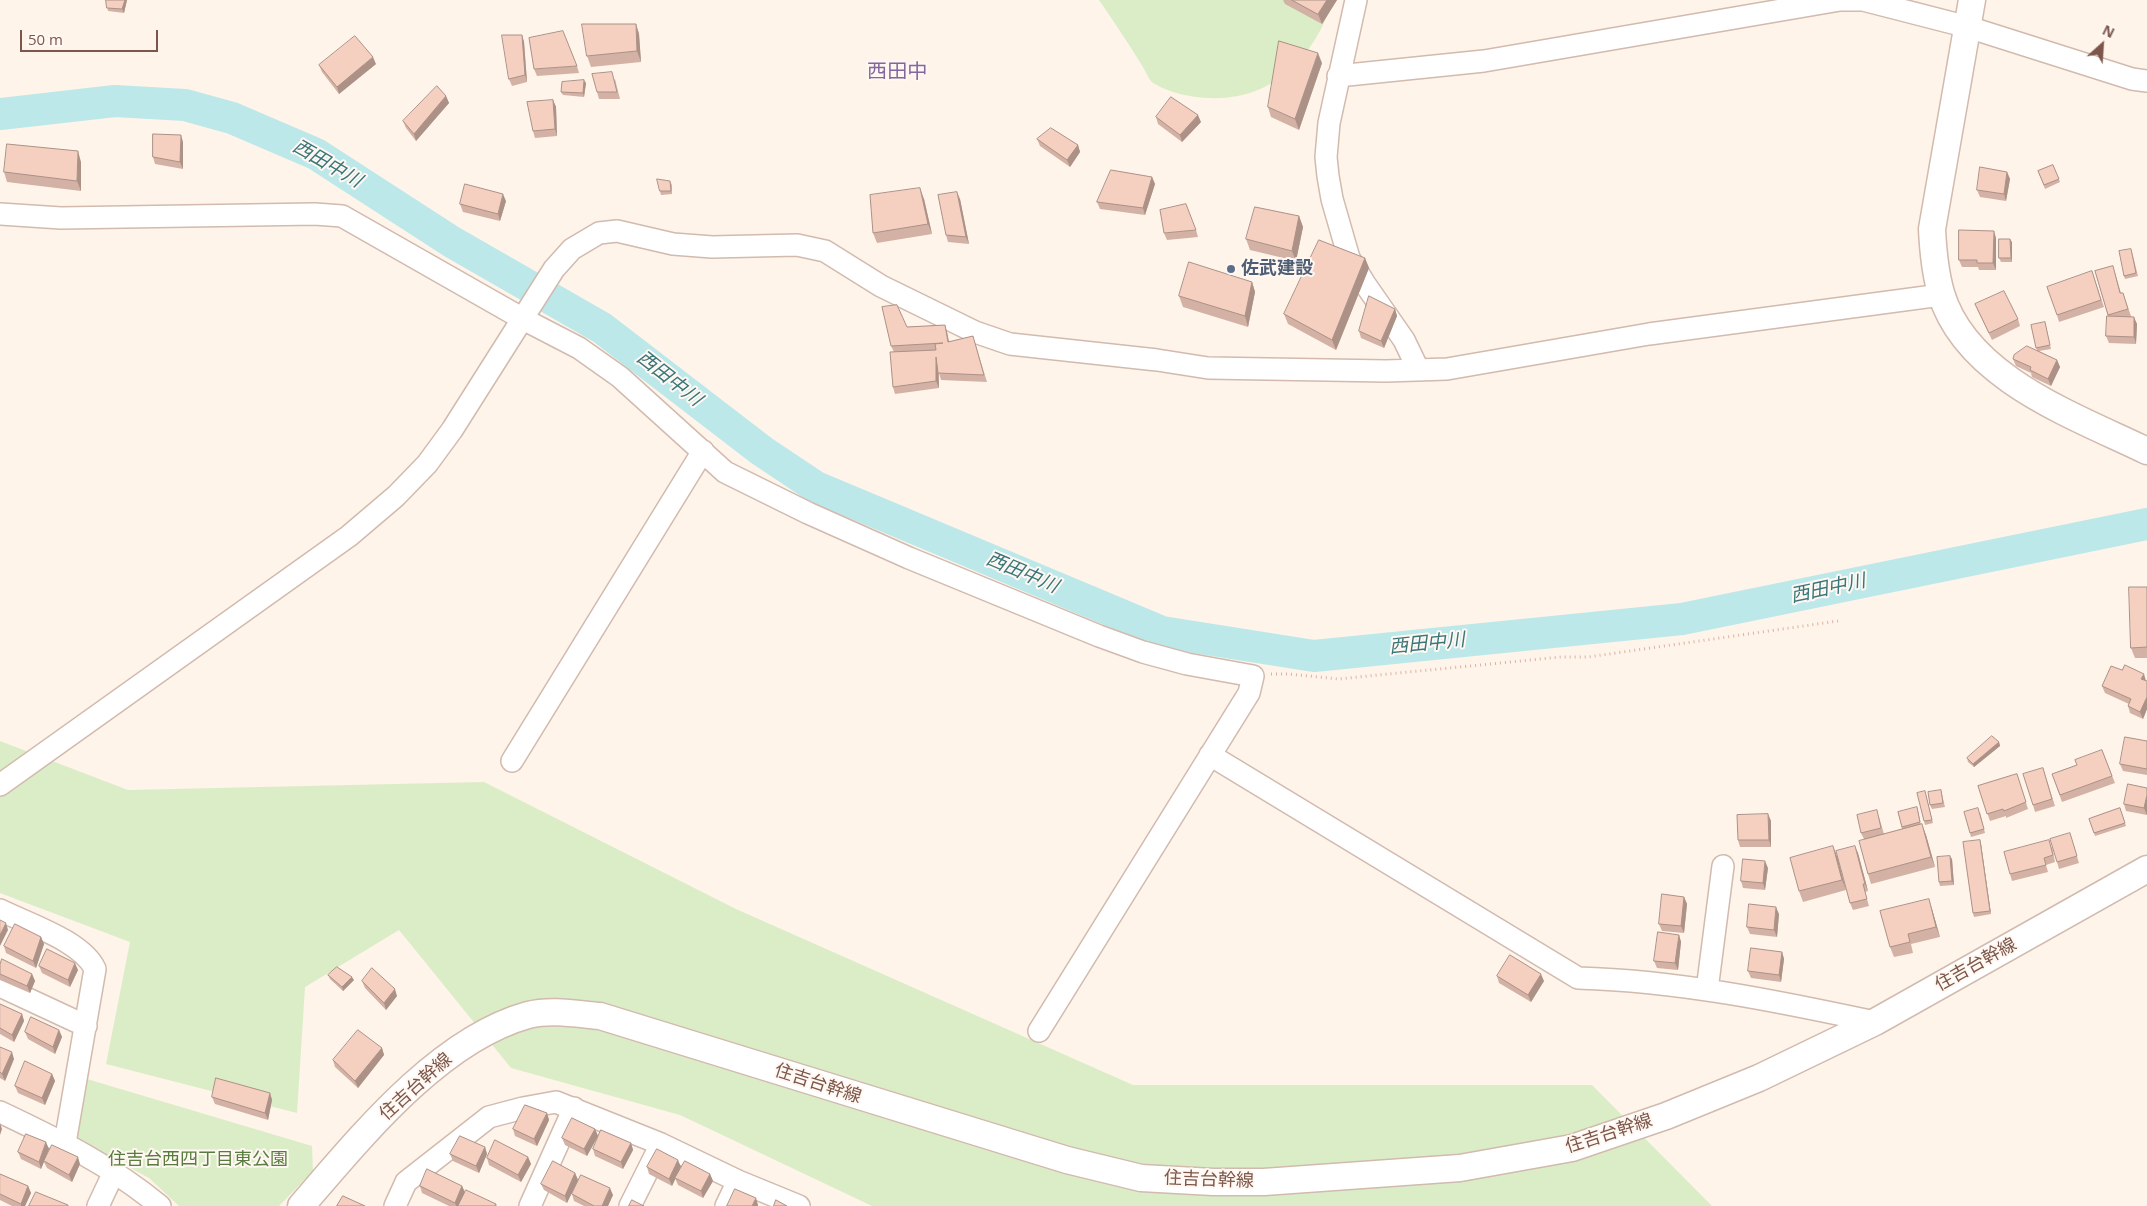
<!DOCTYPE html>
<meta charset="utf-8">
<style>
body{margin:0}
#map{position:relative;width:2147px;height:1206px;overflow:hidden;background:#fef4ea;font-family:"Open Sans",sans-serif}
canvas{display:block}
.north{position:absolute;left:2077px;top:20px;width:50px;height:50px;-webkit-text-stroke:4px #fff8f2;paint-order:stroke;rotate:26deg;font-size:14px;font-weight:700;line-height:20px;text-align:center;color:#7c564a}
.north::after{content:'';display:block;margin:auto;width:18px;height:22px;background:#7c564a;clip-path:polygon(50% 0,100% 100%,50% 72%,0 100%)}
.scale{position:absolute;left:20px;top:30px;width:138px;height:22px;box-sizing:border-box;border:2px solid #7c564a;border-top:0;padding-left:6px;font-size:15px;line-height:18px;white-space:nowrap;color:#7c564a;-webkit-text-stroke:4px #fff8f2;paint-order:stroke}
</style>
<div id="map">
<canvas width="2147" height="1206"></canvas>
<div class="north">N</div>
<div class="scale">50 m</div>
</div>
<script>
const context = document.querySelector('canvas').getContext('2d');
context.lineJoin = 'round';
function fillPath(path, color) { context.fillStyle = color; context.fill(path, 'evenodd'); }
function stroke(path, color, width, dash) { context.strokeStyle = color; context.lineWidth = width; context.lineCap = dash ? 'butt' : 'round'; context.setLineDash(dash || []); context.stroke(path); }
function label(font, color, halo, rows, align = 'center') {
  context.font = font + ' "Open Sans","Noto Sans JP",sans-serif'; context.lineWidth = 4; context.setLineDash([]); context.textBaseline = 'middle'; context.strokeStyle = halo; context.fillStyle = color; for (const [text, x, y, turn = 0] of rows) {
    context.save(); context.translate(x, y); context.rotate((+turn || 0) * Math.PI / 180); context.textAlign = isNaN(turn) ? turn : align; if (halo) context.strokeText(text, 0, 0); context.fillText(text, 0, 0); context.restore();
  }
}
fillPath(new Path2D(`
 M1099,0H1333C1314,58 1273,101 1208,98C1190,97 1170,93 1153,83C1149,80 1146,72 1143,67C1129,44 1114,22 1099,0Z
 M0,741L128,790L484,782L736,909L1133,1085H1592L1712,1206H872L680,1115L511,1068L399,930L305,987L297,1113L106,1064L130,942L0,893Z
 M87,1079L312,1146L313,1171L279,1206H179L149,1178L75,1138Z`), '#dbedc7');
stroke(new Path2D(`
 M0,114L115,101L185,105L232,118L316,154L452,242L602,328L762,451L816,487L1162,632L1314,656L1682,619L2147,524`), '#bce8ea', 32);
const minor = new Path2D(`
 M1356,0L1329,123L1326,157L1328,176L1332,199L1349,258L1365,284L1404,340L1418,369
 M1843,0H1863L1968,27L2132,79L2147,81
 M1338,76L1484,61L1840,0
 M0,214L61,218L315,214L342,216L523,319L579,348L620,377L725,472L808,513L909,558L1099,636L1143,652L1187,664L1253,676L1249,693L1039,1031
 M1210,755L1578,978C1679,981 1777,1001 1875,1022
 M512,761L703,451
 M0,785L349,536L396,496L427,464L452,430L554,269L572,249L599,233L617,231L673,244L712,247L797,245L825,251L881,286L975,332L1010,344L1157,360L1208,368L1386,371L1447,369L1649,334L1941,295
 M0,910C28,924 82,941 95,969L65,1143
 M0,986L86,1026
 M1707,990L1723,866
 M0,1112C57,1139 112,1166 160,1206
 M98,1206L114,1172
 M395,1206L406,1182L489,1117L523,1108L556,1102L661,1144L738,1181L799,1206
 M530,1206L574,1108
 M630,1206L661,1144
 M726,1206L738,1181`);
const tertiary = new Path2D(`
 M1972,0L1932,229C1933,250 1935,272 1941,293C1966,378 2075,416 2147,451
 M301,1206C360,1138 438,1040 528,1015C551,1009 577,1014 600,1016L1067,1160L1141,1178L1213,1182H1264L1460,1168L1572,1148L1666,1116L1759,1078L1875,1022L2147,869`);
stroke(minor, '#d2baae', 24);
stroke(tertiary, '#d2baae', 29);
stroke(new Path2D(`
 M1271,674H1289L1338,679L1561,657H1588L1838,621`), '#dbb2a2', 3, [1, 4]);
stroke(minor, '#fff', 21);
stroke(tertiary, '#fff', 26);
fillPath(new Path2D(`
 M106,0H127L124,13L108,11Z
 M1283,0H1337L1322,24L1285,4Z
 M636,24L639,34L641,62L591,67L587,56Z
 M522,35L524,42L527,82L512,86L509,79Z
 M1322,63L1299,130L1271,117L1268,107Z
 M376,64L339,94L322,72L319,65Z
 M577,66L579,73L537,76L534,69Z
 M615,79L620,99H599L597,92Z
 M586,83L584,97L563,95L561,92Z
 M446,96L449,103L416,141L406,128L403,121Z
 M553,100L556,107L557,136L535,138L533,131Z
 M1156,117L1201,122L1182,142L1158,124Z
 M1037,139L1078,145L1080,152L1070,167L1040,146Z
 M183,142V169L155,164L153,157Z
 M81,162V191L7,182L4,172Z
 M2053,165L2060,182L2045,189L2038,171Z
 M2007,172L2010,179L2006,201L1980,197L1977,190Z
 M1152,177L1155,184L1145,215L1100,209L1097,202Z
 M670,181L672,185V194L661,195L660,191Z
 M924,199L932,234L877,243L873,233Z
 M960,199L969,244L948,242L946,235Z
 M506,201L500,221L463,212L460,204Z
 M1299,216L1303,227L1296,261L1250,250L1246,239Z
 M1196,230L1198,237L1167,240L1164,233Z
 M1996,238V270H1979L1978,267H1962L1959,260Z
 M2012,242V262H2001L1999,258Z
 M2132,252L2138,276L2125,279L2124,276Z
 M1365,258L1369,268L1336,350L1288,324L1284,314Z
 M2113,266L2121,293H2123L2131,316L2137,324L2136,344L2109,343L2106,336L2108,316L2095,271Z
 M2092,271L2104,307L2059,322L2057,315Z
 M1252,282L1255,292L1248,327L1183,307L1179,296Z
 M1975,304L2018,319L2020,326L1992,340L1978,311Z
 M1395,309L1397,316L1384,348L1361,338L1359,331Z
 M2045,322L2051,349L2039,351L2057,360L2060,367L2051,386L2032,377L2031,373L2016,366L2013,359L2037,350L2036,348Z
 M945,325L947,332L949,341L975,343L987,382L941,380L939,373V388L895,394L893,387L894,352L891,346L907,327Z
 M2147,587V658H2135L2131,648Z
 M2146,681H2147V709L2143,719L2130,713L2128,706L2129,704L2105,693L2102,686Z
 M2147,741V775L2123,771L2120,764Z
 M1999,742L2000,746L1974,767L1968,762L1967,758Z
 M2102,750L2115,783L2062,802L2052,774L2077,765Z
 M2043,768L2055,806L2035,812L2033,805Z
 M2017,774L2028,809L2006,818V816L1990,821L1978,786Z
 M2147,788V815L2126,811L2124,804Z
 M1941,790L1945,807L1932,809L1930,805Z
 M1926,795L1933,823L1925,825L1924,821Z
 M2120,808L2126,826L2095,836L2089,819Z
 M1918,811L1921,825L1926,835L1935,867L1871,884L1868,874L1864,839L1861,833L1879,817L1884,834L1902,829L1898,812Z
 M1980,812L1985,833L1971,837L1970,833Z
 M1768,814L1771,821V847H1740L1738,840Z
 M1980,840L1981,844L1991,914L1974,917L1973,913Z
 M2072,840L2079,863L2059,869L2057,862Z
 M2052,847L2055,862L2046,865L2048,872L2012,881L2010,874Z
 M1858,853L1868,891L1865,892L1869,906L1853,910L1850,903Z
 M1837,856L1846,890L1803,902L1799,891Z
 M1952,859L1954,885L1940,886L1939,882Z
 M1768,868L1765,890L1743,888L1741,881Z
 M1684,897L1687,904L1684,933L1662,931L1659,924Z
 M1932,909L1940,937L1911,944L1913,953L1894,957L1890,947Z
 M1779,914L1777,937L1750,934L1747,927Z
 M1679,935L1681,942L1678,970L1657,968L1654,961Z
 M41,937L44,944L36,968L6,953L4,946Z
 M1782,952L1784,959L1781,982L1751,978L1748,971Z
 M0,965L32,974L35,981L30,993L0,980Z
 M39,966L78,970L70,987L42,973Z
 M328,975L354,980L343,991L330,979Z
 M1497,976L1544,981L1531,1002L1499,983Z
 M362,981L397,996L386,1010L365,988Z
 M0,1004L22,1014L24,1021L14,1042L0,1034Z
 M59,1030L62,1037L55,1054L28,1039L25,1032Z
 M0,1047L14,1059L5,1081L0,1078Z
 M382,1048L384,1055L358,1088L335,1067L333,1060Z
 M52,1074L55,1081L45,1105L18,1093L15,1086Z
 M270,1093L272,1100L268,1120L215,1104L212,1097Z
 M547,1113L549,1120L537,1146L515,1136L513,1129Z
 M595,1129L598,1136L587,1156L565,1145L562,1138Z
 M631,1143L633,1150L623,1169L595,1156L593,1149Z
 M485,1147L487,1154L479,1173L453,1161L450,1154Z
 M49,1149L44,1161L80,1164L72,1182L47,1168L44,1162L41,1169L21,1159L18,1152Z
 M528,1157L531,1164L521,1182L489,1165L487,1158Z
 M647,1167H681L672,1186L649,1174Z
 M575,1173L578,1180L567,1203L544,1190L541,1184Z
 M0,1174L28,1186L31,1193L25,1206H12L0,1200Z
 M710,1174L713,1181L703,1198L678,1185L675,1178Z
 M420,1186H462L465,1192L496,1204L497,1206H449L422,1193Z
 M572,1194L613,1195L608,1206H584L574,1201Z`), '#d3b2a5');
fillPath(new Path2D(`
 M125,0H127L124,13L122,9Z
 M1327,0H1337L1322,24L1318,14Z
 M636,24L639,34L641,62L637,51Z
 M522,35L524,42L527,82L525,75Z
 M1318,53L1322,63L1299,130L1295,119Z
 M373,57L376,64L339,94L337,87Z
 M584,80L586,83L584,97L583,93Z
 M446,96L449,103L416,141L414,134Z
 M553,100L556,107L557,136L555,129Z
 M1198,115L1201,122L1182,142L1180,135Z
 M181,135L183,142V169L180,162Z
 M1078,145L1080,152L1070,167L1067,160Z
 M78,151L81,162V191L77,181Z
 M2007,172L2010,179L2006,201L2004,194Z
 M1152,177L1155,184L1145,215L1143,208Z
 M920,188L924,199L932,234L928,224Z
 M957,192L960,199L969,244L966,237Z
 M503,194L506,201L500,221L498,214Z
 M1299,216L1303,227L1296,261L1292,251Z
 M1994,231L1996,238V270L1993,263Z
 M2010,239L2012,242V262L2011,258Z
 M1365,258L1369,268L1336,350L1332,340Z
 M1252,282L1255,292L1248,327L1245,316Z
 M1395,309L1397,316L1384,348L1381,341Z
 M2134,317L2137,324L2136,344L2134,337Z
 M945,325L947,332L950,349L948,342Z
 M936,357L938,364L939,388L936,381Z
 M2057,360L2060,367L2051,386L2048,379Z
 M2144,674L2146,681L2141,679Z
 M2147,697V709L2143,719L2140,712Z
 M1999,742L2000,746L1974,767L1973,764Z
 M2147,795V815L2144,808Z
 M1768,814L1771,821V847L1769,840Z
 M1922,824L1926,835L1935,867L1931,857Z
 M1980,840L1981,844L1991,914L1990,911Z
 M1833,846L1837,856L1846,890L1842,880Z
 M1855,846L1858,853L1868,891L1865,884Z
 M1950,856L1952,859L1954,885L1952,881Z
 M1765,861L1768,868L1765,890L1763,883Z
 M1684,897L1687,904L1684,933L1681,926Z
 M1929,899L1932,909L1940,937L1936,927Z
 M1776,907L1779,914L1777,937L1774,930Z
 M6,923L8,930L0,946V935Z
 M1679,935L1681,942L1678,970L1675,963Z
 M41,937L44,944L36,968L33,961Z
 M1782,952L1784,959L1781,982L1779,975Z
 M75,963L78,970L70,987L68,980Z
 M32,974L35,981L30,993L27,986Z
 M1541,974L1544,981L1531,1002L1528,995Z
 M352,977L354,980L343,991L342,987Z
 M395,989L397,996L386,1010L384,1003Z
 M22,1014L24,1021L14,1042L12,1035Z
 M59,1030L62,1037L55,1054L53,1047Z
 M382,1048L384,1055L358,1088L355,1081Z
 M12,1052L14,1059L5,1081L2,1074Z
 M52,1074L55,1081L45,1105L42,1098Z
 M270,1093L272,1100L268,1120L265,1113Z
 M547,1113L549,1120L537,1146L534,1139Z
 M0,1123L2,1129L0,1135Z
 M595,1129L598,1136L587,1156L584,1149Z
 M46,1142L49,1149L41,1169L39,1162Z
 M631,1143L633,1150L623,1169L621,1162Z
 M485,1147L487,1154L479,1173L476,1166Z
 M78,1157L80,1164L72,1182L69,1175Z
 M528,1157L531,1164L521,1182L518,1175Z
 M678,1160L681,1167L672,1186L669,1179Z
 M575,1173L578,1180L567,1203L565,1196Z
 M710,1174L713,1181L703,1198L701,1191Z
 M28,1186L31,1193L25,1206H21V1204Z
 M462,1186L465,1193L460,1206H456L455,1203Z
 M610,1188L613,1195L608,1206H602Z
 M756,1198L758,1205V1206H752Z`), '#ac9186');
const building = new Path2D(`
 M106,0H125L122,9L107,8Z
 M1292,0H1327L1318,14Z
 M582,24H636L637,51L587,56Z
 M563,31L577,66L534,69L529,38Z
 M502,35H522L525,75L509,79Z
 M355,36L373,57L337,87L319,65Z
 M1279,41L1318,53L1295,119L1268,107Z
 M612,72L617,92H597L592,74Z
 M584,80L583,93L561,92L562,82Z
 M437,86L446,96L414,134L403,121Z
 M1171,97L1198,115L1180,135L1156,117Z
 M553,100L555,129L533,131L527,102Z
 M1051,128L1078,145L1067,160L1037,139Z
 M153,134L181,135L180,162L153,157Z
 M7,144L78,151L77,181L4,172Z
 M2053,165L2059,179L2044,185L2038,171Z
 M1980,167L2007,172L2004,194L1977,190Z
 M1111,170L1152,177L1143,208L1097,202Z
 M657,179L670,181L671,191H660Z
 M465,184L503,194L498,214L460,204Z
 M920,188L928,224L873,233L870,195Z
 M957,192L966,237L946,235L938,195Z
 M1186,204L1196,230L1164,233L1160,210Z
 M1255,207L1299,216L1292,251L1246,239Z
 M1959,230L1994,231L1993,263H1977V260H1959Z
 M1999,239H2010L2011,258H1999Z
 M1319,240L1365,258L1332,340L1284,314Z
 M2131,249L2136,273L2124,276L2119,251Z
 M1189,262L1252,282L1245,316L1179,296Z
 M2113,266L2120,293H2123L2128,309L2108,315L2095,271Z
 M2092,271L2101,300L2057,315L2047,287Z
 M2004,291L2018,319L1989,333L1975,304Z
 M1369,296L1395,309L1381,341L1359,331Z
 M897,305L907,327L945,325L948,342L973,336L984,375L938,373L936,357V381L893,387L890,352L936,350L935,344L943,343L891,346L882,307Z
 M2107,316L2134,317V337L2106,336Z
 M2045,322L2050,345L2036,348L2031,325Z
 M2027,346L2057,360L2048,379L2030,370L2031,367L2013,359L2014,355Z
 M2129,587H2147V647L2131,648Z
 M2125,665L2144,674L2141,679L2147,681V697L2140,712L2128,706L2131,699L2102,686L2111,666L2122,670Z
 M1992,736L1999,742L1973,764L1967,758Z
 M2125,737L2147,741V769L2120,764Z
 M2102,750L2112,776L2060,795L2052,774L2077,765L2075,760Z
 M2043,768L2052,799L2033,805L2023,774Z
 M2017,774L2026,802L2004,811L2003,809L1987,814L1978,786Z
 M2128,784L2147,788V795L2144,808L2124,804Z
 M1941,790L1943,803L1930,805L1928,792Z
 M1925,791L1932,820L1924,821L1917,793Z
 M1917,807L1920,822L1902,827L1898,812Z
 M1978,808L1984,829L1970,833L1964,812Z
 M2120,808L2125,823L2094,833L2089,819Z
 M1877,810L1881,828L1861,833L1857,815Z
 M1768,814L1769,840H1738L1737,815Z
 M1922,824L1931,857L1868,874L1859,841Z
 M2070,833L2077,856L2057,862L2050,839Z
 M1980,840L1990,911L1973,913L1963,842Z
 M2049,840L2053,855L2044,858L2046,865L2010,874L2004,852Z
 M1833,846L1842,880L1799,891L1790,858Z
 M1855,846L1865,884H1863L1867,899L1850,903L1836,851Z
 M1950,856L1952,881L1939,882L1937,857Z
 M1743,859L1765,861L1763,883L1741,881Z
 M1662,894L1684,897L1681,926L1659,924Z
 M1929,899L1936,927L1908,934L1910,942L1890,947L1880,911Z
 M1749,904L1776,907L1774,930L1747,927Z
 M0,920L6,923L0,935Z
 M15,924L41,937L33,961L4,946Z
 M1658,932L1679,935L1675,963L1654,961Z
 M1751,948L1782,952L1779,975L1748,971Z
 M47,949L75,963L68,980L39,966Z
 M1510,955L1541,974L1528,995L1497,976Z
 M2,959L32,974L27,986L0,974V965Z
 M337,967L352,977L342,987L328,975Z
 M372,968L395,989L384,1003L362,981Z
 M0,1004L22,1014L12,1035L0,1028Z
 M31,1017L59,1030L53,1047L25,1032Z
 M358,1030L382,1048L355,1081L333,1060Z
 M0,1047L12,1052L2,1074L0,1072Z
 M25,1061L52,1074L42,1098L15,1086Z
 M216,1078L270,1093L265,1113L212,1097Z
 M525,1105L547,1113L534,1139L513,1129Z
 M572,1118L595,1129L584,1149L562,1138Z
 M601,1130L631,1143L621,1162L593,1149Z
 M26,1134L46,1142L39,1162L18,1152Z
 M460,1136L485,1147L476,1166L450,1154Z
 M495,1140L528,1157L518,1175L487,1158Z
 M52,1145L78,1157L69,1175L44,1161Z
 M657,1149L678,1160L669,1179L647,1167Z
 M553,1161L575,1173L565,1196L541,1184Z
 M685,1161L710,1174L701,1191L675,1178Z
 M427,1169L462,1186L455,1203L420,1186Z
 M0,1174L28,1186L21,1204L0,1194Z
 M581,1175L610,1188L602,1206H594L572,1194Z
 M735,1189L756,1198L752,1206H727Z
 M466,1190L496,1204L495,1206H458Z
 M36,1192L68,1205V1206H29Z
 M343,1196L365,1206H337Z
 M632,1200L644,1206H629Z
 M776,1200L787,1206H774Z`);
fillPath(building, '#f5cfc0');
stroke(building, '#ac9186', 1);
for (const [x, y, r, color] of [
 [1231,269,5,"#5c6f8a"]
]) { const dot = new Path2D(); dot.arc(x, y, r, 0, 2 * Math.PI); context.fillStyle = color; context.fill(dot); stroke(dot, '#fff8f2', 2); }
label('bold 18px', '#4e5e75', '#fff8f2', [
 ["佐武建設",1241,269]
], 'left');
label('18px', '#7c564a', '#fff8f2', [
 ["住吉台幹線",1976,965,-29],
 ["住吉台幹線",818,1084,18],
 ["住吉台幹線",416,1087,-42],
 ["住吉台幹線",1609,1134,-18],
 ["住吉台幹線",1209,1180,2]
]);
label('18px', '#587c3e', '#fff8f2', [
 ["住吉台西四丁目東公園",198,1160]
]);
label('italic 19px', '#3a7679', '#fff8f2', [
 ["西田中川",327,164,30],
 ["西田中川",669,379,38],
 ["西田中川",1022,573,23],
 ["西田中川",1828,589,-12],
 ["西田中川",1427,644,-6]
]);
label('20px', '#85679e', '#fff8f2', [
 ["西田中",897,72]
]);
</script>
